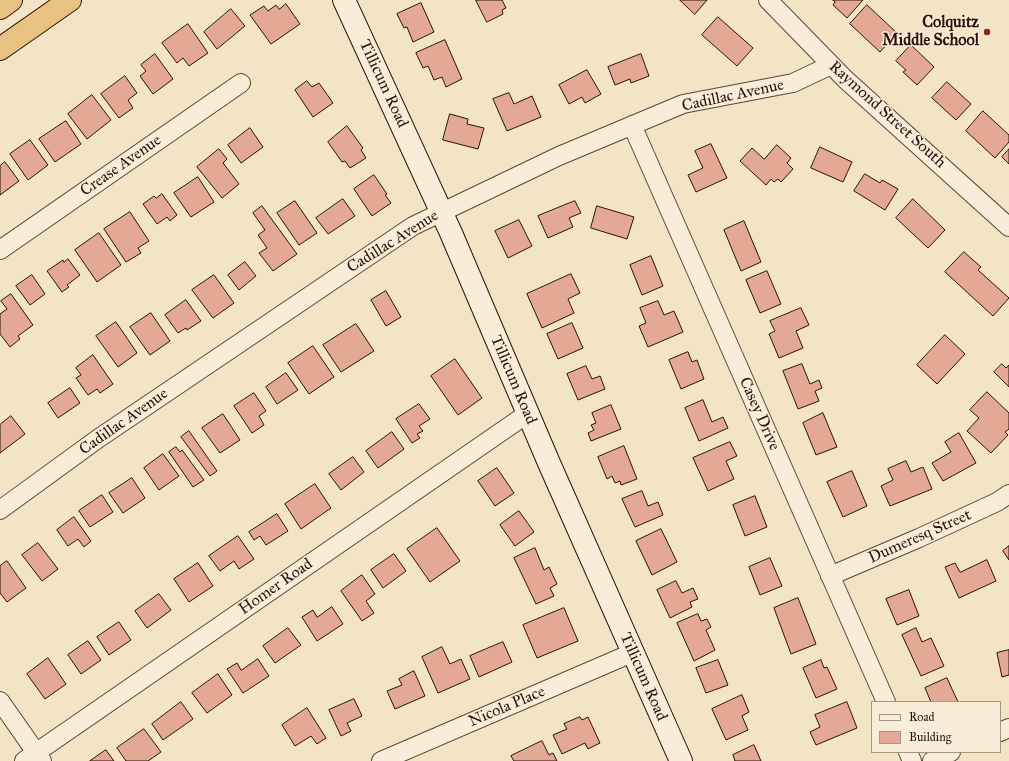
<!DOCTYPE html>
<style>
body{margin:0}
#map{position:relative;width:1009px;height:761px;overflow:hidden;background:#f2e4c5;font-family:"IM FELL Great Primer",serif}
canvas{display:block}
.legend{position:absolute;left:871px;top:701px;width:130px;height:52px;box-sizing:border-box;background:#f7edd9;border:1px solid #a59585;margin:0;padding:5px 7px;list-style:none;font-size:12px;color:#2b1107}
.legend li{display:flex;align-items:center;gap:8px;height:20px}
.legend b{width:20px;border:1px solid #a59585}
</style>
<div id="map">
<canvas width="1009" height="761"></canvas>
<ul class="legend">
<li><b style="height:5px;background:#f7edd9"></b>Road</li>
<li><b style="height:11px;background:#e3a995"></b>Building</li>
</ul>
</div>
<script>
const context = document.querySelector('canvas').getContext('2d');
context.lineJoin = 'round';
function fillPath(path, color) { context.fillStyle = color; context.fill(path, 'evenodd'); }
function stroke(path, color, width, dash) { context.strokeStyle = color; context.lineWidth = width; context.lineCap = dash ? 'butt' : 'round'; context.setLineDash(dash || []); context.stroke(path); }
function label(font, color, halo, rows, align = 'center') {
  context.font = font + ' "IM FELL Great Primer",serif'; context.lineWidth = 3; context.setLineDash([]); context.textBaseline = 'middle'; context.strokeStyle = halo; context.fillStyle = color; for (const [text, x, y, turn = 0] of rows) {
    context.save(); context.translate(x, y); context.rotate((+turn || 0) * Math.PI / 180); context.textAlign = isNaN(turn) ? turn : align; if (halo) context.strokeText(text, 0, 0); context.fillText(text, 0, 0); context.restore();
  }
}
const building = new Path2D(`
 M476,0H502L506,8L502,10L503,14L487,22Z
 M680,0H707L695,14Z
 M833,0H863L847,18L833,5L835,2Z
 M421,3L434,32L413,42L407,27L404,28L397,14Z
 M286,4L300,24L271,44L250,15L264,6L268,11L276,5L279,9Z
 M867,5L897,33L880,52L850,24Z
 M231,9L245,26L217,49L204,32Z
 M718,17L753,48L737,66L702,35Z
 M188,24L208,53L189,66L183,58L177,63L162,43Z
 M445,40L462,79L446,87L442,77L434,80L428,66L423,68L416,53Z
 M911,45L934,67L917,85L903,72L906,70L896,61Z
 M155,54L173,79L153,94L140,76L146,71L141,65Z
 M641,54L649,76L631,83L630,79L615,85L608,67Z
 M587,70L601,94L585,103L582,97L569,104L559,85Z
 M125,76L137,93L128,100L133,108L119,118L101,94Z
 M307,81L312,87L319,83L333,103L313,117L295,90Z
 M947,82L971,104L956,120L932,98Z
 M509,93L514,104L532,96L541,117L507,131L493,99Z
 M92,95L111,120L87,139L68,114Z
 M983,111L1009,135V142L995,158L966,131Z
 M450,114L468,119L467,124L484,128L478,149L443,140Z
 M66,121L81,144L55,162L39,139Z
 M347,126L363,148L361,150L366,158L350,168L345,161L342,162L328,142Z
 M250,128L263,147L241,163L228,145Z
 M30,140L48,165L28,180L10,154Z
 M711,144L727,178L696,192L688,175L703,168L695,151Z
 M777,145L791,158L787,163L793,169L781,182L778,179L774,182L771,179L766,185L740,161L752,148L764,159Z
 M820,147L852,162L843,182L811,168Z
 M219,149L227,159L223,163L239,184L222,198L197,167Z
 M1009,149V164L1002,157Z
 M5,162L19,181L0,195V166Z
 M865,174L880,183L882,180L898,189L885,210L854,191Z
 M374,175L387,194L385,195L391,203L372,216L354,189Z
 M198,177L214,202L191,217L174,193Z
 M162,194L177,215L170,221L167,217L157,224L143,204L154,196L156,198Z
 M343,199L355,216L328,234L316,218Z
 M913,199L945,230L928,248L896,218Z
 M295,201L317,233L299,245L277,213Z
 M575,201L581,213L569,218L573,227L548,238L538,216Z
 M262,206L297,254L273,271L259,253L267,248L258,235L265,230L253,213Z
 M597,206L634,217L627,239L591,228Z
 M130,212L149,241L138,248L141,253L126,262L104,229Z
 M519,220L532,246L508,258L495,231Z
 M744,221L761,262L741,271L724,230Z
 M99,233L121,265L97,282L75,250Z
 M964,252L981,267L978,270L1009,298L993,316L945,272Z
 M651,256L663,286L642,295L630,265Z
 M68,259L80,275L67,285L69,287L62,292L47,271L63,260L64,262Z
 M245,262L256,276L239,290L228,275Z
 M767,271L781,304L760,313L746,280Z
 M571,274L580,293L568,299L574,313L542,328L527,294Z
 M32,275L45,294L30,305L16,286Z
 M214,275L234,303L213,318L192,290Z
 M386,291L401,317L386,326L371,300Z
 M11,294L33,325L18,336L20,339L10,347L0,334V314L7,309L1,301Z
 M186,300L201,321L187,330L186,328L178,333L165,315Z
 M658,301L664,315L674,311L683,332L648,347L639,326L646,323L640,308Z
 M801,308L809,325L796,331L803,348L779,358L769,334L775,331L770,321Z
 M151,313L170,341L150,355L130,327Z
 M116,322L137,353L118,367L96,336Z
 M572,323L583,348L558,359L547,334Z
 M356,324L374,351L341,372L323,345Z
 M945,335L965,354L937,384L917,365Z
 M313,346L334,377L309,394L288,363Z
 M688,352L692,362L697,360L704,379L681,389L669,360Z
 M93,355L113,384L100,393L97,389L88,395L76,378L81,375L76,368Z
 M455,359L482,398L458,415L431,376Z
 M802,364L810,384L819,380L822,388L815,391L819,401L798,409L783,371Z
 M1002,364L1006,368L1009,365V387L994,372Z
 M586,366L592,379L600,376L605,389L578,400L567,374Z
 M286,373L298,390L277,404L266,387Z
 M70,388L80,403L58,418L48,403Z
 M987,392L1009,413V429L1005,432L1008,435L991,453L967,431L979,418L970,410Z
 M254,393L266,411L259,416L264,425L252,433L234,406Z
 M703,400L712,422L723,417L728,428L699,441L685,408Z
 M419,404L430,419L419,426L423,431L417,434L420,438L412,443L396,419Z
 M611,405L621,429L591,441L588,433L594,430L591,425L596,423L592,413Z
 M823,413L837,447L816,455L803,423Z
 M223,414L240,440L220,453L202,428Z
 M11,416L25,434L0,453V425Z
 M189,431L217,471L210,476L181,437Z
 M392,432L404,449L378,468L366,451Z
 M959,433L976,463L943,481L932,463L951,452L945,442Z
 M730,442L737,456L726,461L734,479L708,491L693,458Z
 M624,446L637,479L621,485L620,481L615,483L612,476L607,479L598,457Z
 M176,447L180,452L182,450L204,480L193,487L169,452Z
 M163,454L179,476L159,490L144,468Z
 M353,457L364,472L341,490L329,474Z
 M906,461L911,472L923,467L932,489L890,506L881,486L893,480L888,469Z
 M497,468L514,493L495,506L478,481Z
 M852,471L867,506L843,517L827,482Z
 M132,478L145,498L123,513L109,493Z
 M315,484L331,508L301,529L285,504Z
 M642,491L648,506L658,502L663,515L635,527L622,499Z
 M102,495L113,512L90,527L79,511Z
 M755,496L767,527L745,536L733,505Z
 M519,511L534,532L515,546L500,525Z
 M277,514L288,531L266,545L260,536L254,540L249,532Z
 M74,517L91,541L84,547L78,539L68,546L57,530Z
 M437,528L460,561L430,582L407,549Z
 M661,529L677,562L652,575L636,541Z
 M238,536L254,559L239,569L234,561L220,571L209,556Z
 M38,543L58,569L42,581L22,555Z
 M1009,546V560L1003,551Z
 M535,548L544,570L549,567L557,584L550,588L554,596L536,604L514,558Z
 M394,554L406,571L383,588L371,570Z
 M770,558L782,586L760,595L749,567Z
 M987,560L996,581L959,598L945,567L955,563L960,572Z
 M7,561L26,588L7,602L0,593V566Z
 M198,563L213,586L189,602L174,579Z
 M362,575L375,594L366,601L374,613L362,621L341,591Z
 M676,581L682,593L693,588L698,599L690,602L692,607L670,618L657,590Z
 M909,590L919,616L897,625L886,599Z
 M159,594L171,610L147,628L135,611Z
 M798,598L816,644L791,654L774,608Z
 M332,607L343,624L317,641L302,617L313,610L317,617Z
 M564,608L578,641L537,658L523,625Z
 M698,614L701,621L707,619L711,627L706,630L715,650L694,661L677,623Z
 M119,622L131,640L109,655L97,637Z
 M288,628L301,645L275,663L263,646Z
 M916,628L922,642L931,638L944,666L921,676L902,635Z
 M88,641L101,660L81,674L68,655Z
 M503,642L512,662L479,677L470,656Z
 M442,647L450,664L461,659L470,679L438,693L422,657Z
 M1009,650V675L1002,677L997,653Z
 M48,658L66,684L45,699L27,674Z
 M258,659L269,676L243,693L227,669L237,663L241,670Z
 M718,660L728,685L706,693L696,668Z
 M821,660L824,668L827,667L837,689L816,698L803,668Z
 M414,671L425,696L395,709L387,691L402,685L399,679Z
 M218,674L232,695L207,713L192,693Z
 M947,678L958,702H931L925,688Z
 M742,695L749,712L742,716L748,730L726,740L712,709Z
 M354,699L362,716L347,723L351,731L341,736L329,710Z
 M181,702L193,719L163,740L152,724Z
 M847,702L857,728L816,745L810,732L820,727L815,715Z
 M307,708L326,738L317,744L311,736L295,746L282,725Z
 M580,717L582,720L588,717L600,743L588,749L585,743L562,754L553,735L567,729L564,724Z
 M144,729L161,752L148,761H126L117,748Z
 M542,741L549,755L553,753L557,761H514L511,756Z
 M754,745L761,761H735L733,755Z
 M106,750L114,761H90Z`);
fillPath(building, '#e3a995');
stroke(building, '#2b1107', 1);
const minor = new Path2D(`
 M768,0L845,79L1009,227
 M632,125L886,702
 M0,250L241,83
 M0,510L99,438L413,226L559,156L683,104L793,83L831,65
 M830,576L919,538L997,502L1009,494
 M0,701L42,761
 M1000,732L1009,728
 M908,752L912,761
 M24,761L527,414
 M381,761L632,653
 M932,761L951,752`);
const secondary = new Path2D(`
 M344,0L451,233L549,463L681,761`);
const trunk = new Path2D(`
 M0,8L11,0
 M0,49L70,0`);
stroke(minor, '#5d4636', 20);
stroke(secondary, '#2b1107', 24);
stroke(trunk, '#2b1107', 24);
stroke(minor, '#f7edd9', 18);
stroke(secondary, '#f7edd9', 22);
stroke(trunk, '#e9c282', 22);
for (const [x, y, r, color] of [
 [987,32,4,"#8f2418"]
]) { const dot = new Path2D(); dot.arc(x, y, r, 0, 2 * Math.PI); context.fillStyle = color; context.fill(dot); stroke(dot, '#f7edd9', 1.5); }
label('bold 16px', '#2b1107', '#f7edd9', [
 ["Colquitz",979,23],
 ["Middle School",979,41]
], 'right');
label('16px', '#2b1107', '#f7edd9', [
 ["Tillicum Road",383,84,65],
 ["Cadillac Avenue",733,96,-12],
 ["Raymond Street South",887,115,42],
 ["Crease Avenue",121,166,-35],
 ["Cadillac Avenue",393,242,-32],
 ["Tillicum Road",513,380,67],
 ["Casey Drive",759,414,66],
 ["Cadillac Avenue",124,422,-35],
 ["Dumeresq Street",920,537,-24],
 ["Homer Road",276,587,-35],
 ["Tillicum Road",643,677,66],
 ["Nicola Place",507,707,-23]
]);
</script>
